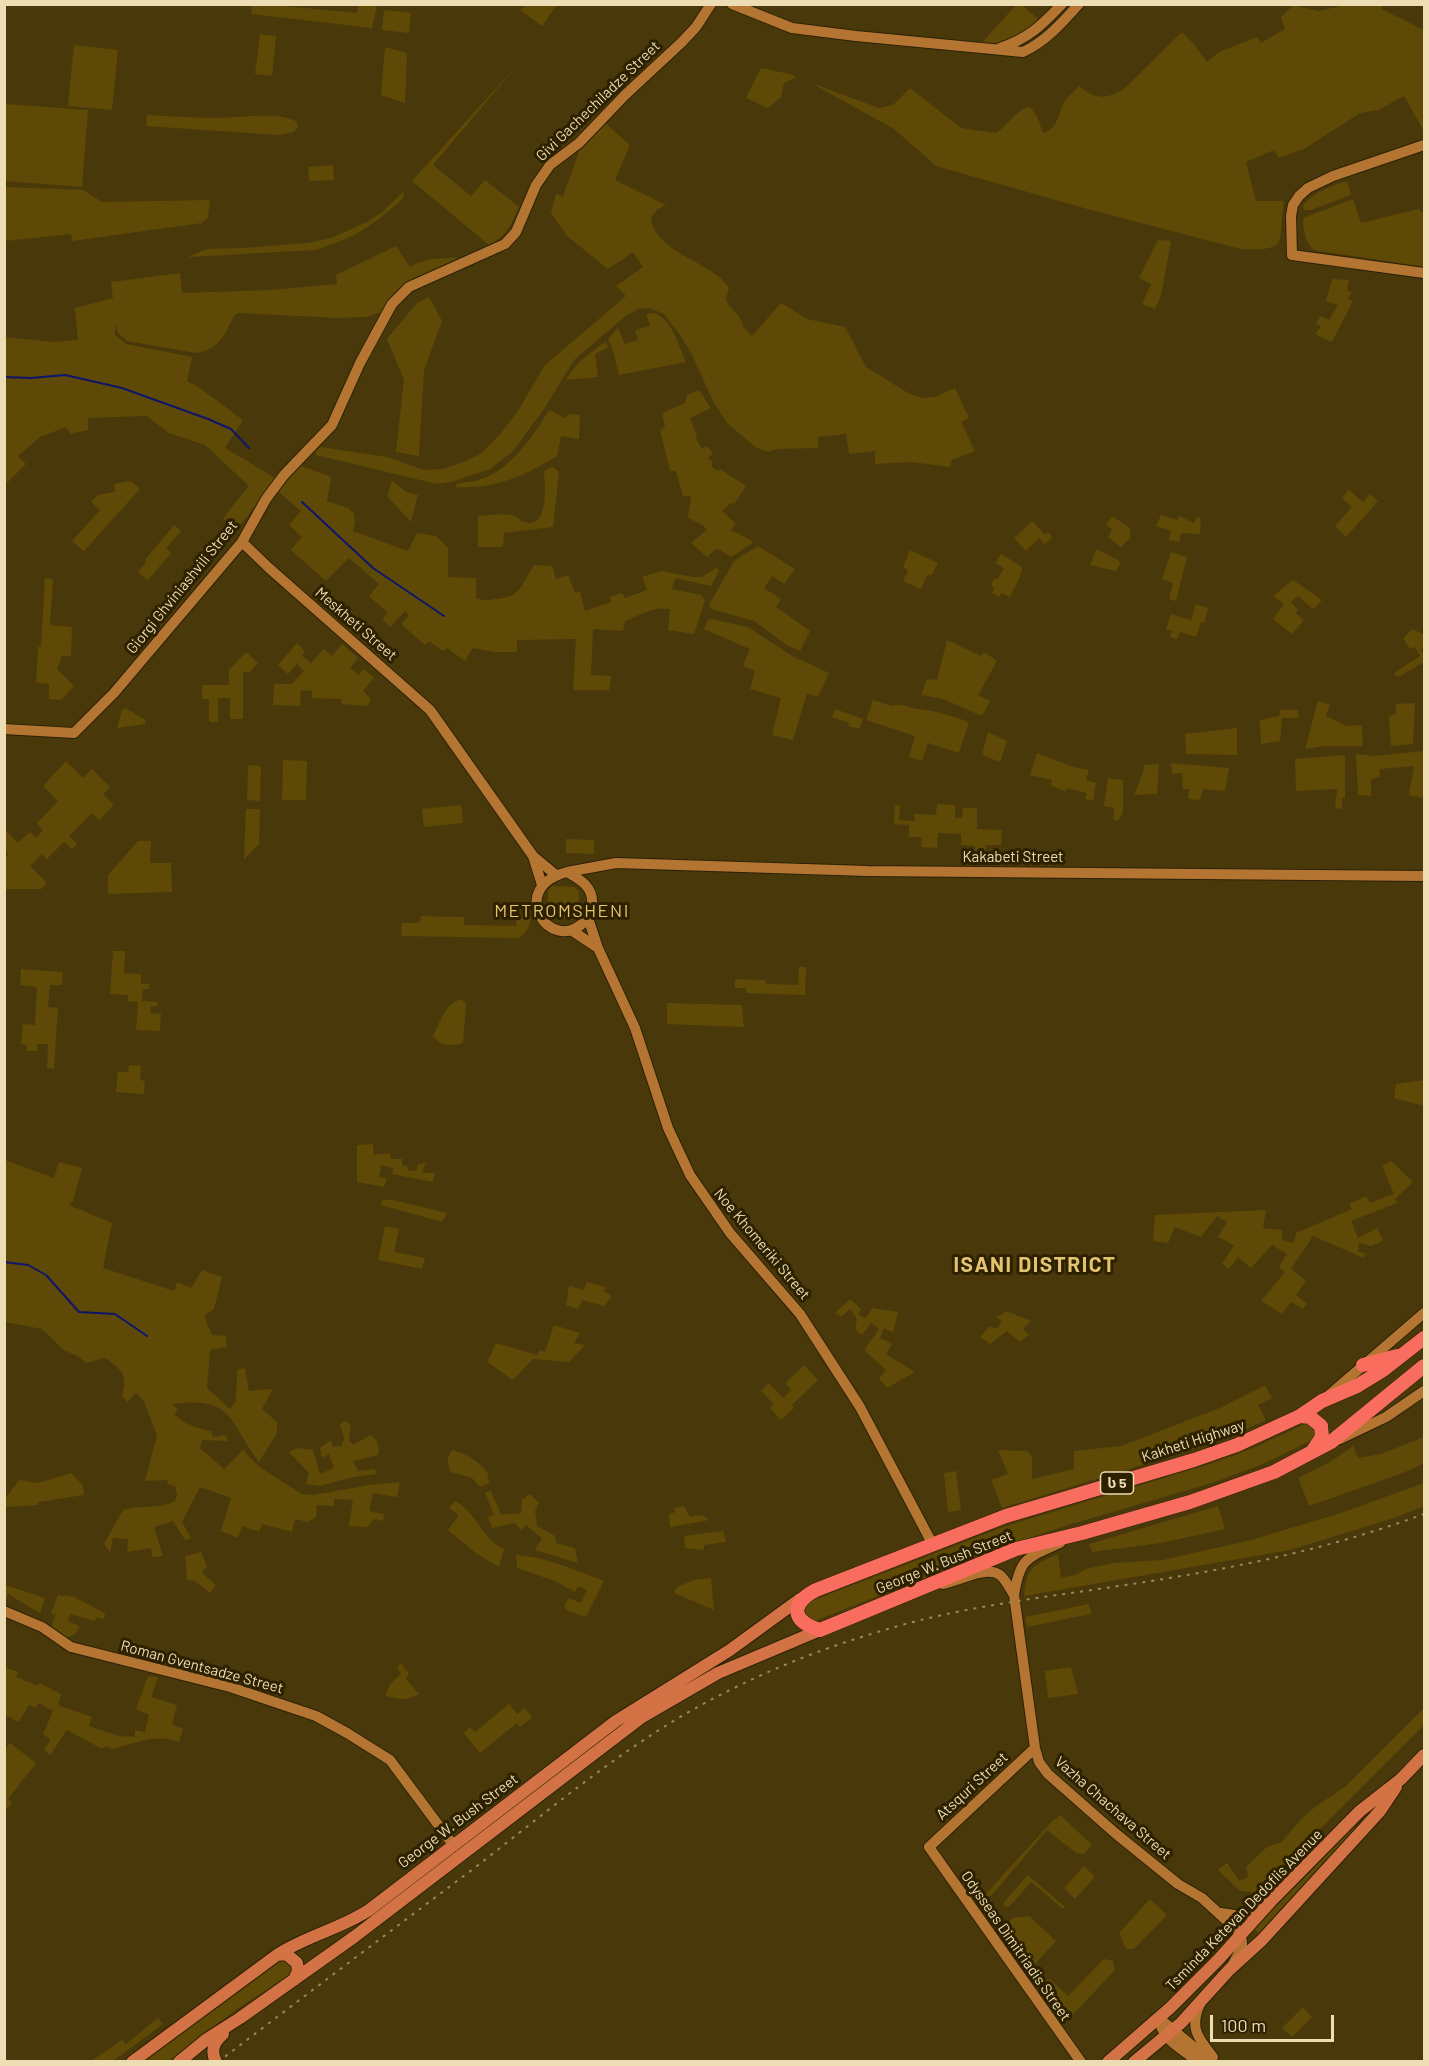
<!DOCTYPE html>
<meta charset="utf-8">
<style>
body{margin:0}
#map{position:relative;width:1429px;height:2066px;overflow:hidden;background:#49390a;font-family:Barlow,sans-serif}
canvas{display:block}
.frame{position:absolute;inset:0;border:6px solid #edddb5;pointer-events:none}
.scale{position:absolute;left:1210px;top:2015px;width:124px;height:27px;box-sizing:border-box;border:3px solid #edddb5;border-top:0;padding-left:8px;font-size:18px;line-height:21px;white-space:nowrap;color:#edddb5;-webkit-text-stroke:4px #2d2100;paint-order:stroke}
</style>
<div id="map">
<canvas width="1429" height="2066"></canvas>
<div class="frame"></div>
<div class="scale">100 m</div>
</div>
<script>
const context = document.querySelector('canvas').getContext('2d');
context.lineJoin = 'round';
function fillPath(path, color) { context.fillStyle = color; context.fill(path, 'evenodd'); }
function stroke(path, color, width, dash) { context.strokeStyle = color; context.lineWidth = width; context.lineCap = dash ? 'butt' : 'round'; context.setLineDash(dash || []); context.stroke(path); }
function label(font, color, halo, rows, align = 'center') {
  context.font = font + ' Barlow,"Noto Sans Georgian",sans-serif'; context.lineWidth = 6; context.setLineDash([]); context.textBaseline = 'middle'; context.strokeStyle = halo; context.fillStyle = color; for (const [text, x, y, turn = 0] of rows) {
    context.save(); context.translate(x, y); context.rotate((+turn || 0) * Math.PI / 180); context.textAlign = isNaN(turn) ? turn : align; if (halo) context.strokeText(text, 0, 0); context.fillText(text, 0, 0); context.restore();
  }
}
fillPath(new Path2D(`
 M528,4H557V5L542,26L520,10Z
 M252,5H275L357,13L358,5H377L372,28L251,14Z
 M1016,5H1022L1041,22L1010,44L980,45Z
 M1293,5L1318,11L1346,5H1384L1381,9L1424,30V131L1404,96L1378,110L1360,113L1304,149L1279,158L1274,150L1246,162L1256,201H1284C1277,242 1292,251 1241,249L1091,210L936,166L894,129L811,83L879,108L893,105L910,88L961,128L996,133C1008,125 1017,109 1030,107L1037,116L1043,133C1060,128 1057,113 1065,101C1069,96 1074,91 1079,86C1096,100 1108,100 1126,87L1182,32L1193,43L1207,62L1219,52L1257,37L1261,43L1285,29L1281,17Z
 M384,10L411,13L409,33L382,30Z
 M260,34L276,36L272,76L255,74Z
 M74,45L118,50L112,110L68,106Z
 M385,47L407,53L405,103L381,95Z
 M519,63L433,165L471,196L485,180L519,207C512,223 506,237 489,245L412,181Z
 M761,68L794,75L795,78L784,83L781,97L768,108L746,98Z
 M5,104L88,110L82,187L5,181Z
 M147,115C170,116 194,118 218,118C238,118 280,111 297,122L298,127L293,132L279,135L146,126Z
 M605,123L630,145L615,180L666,205L657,210L651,217C653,248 699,260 719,277C723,280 726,284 729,288L726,299L728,304L739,316L744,328L752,336L781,303L807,319L845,327L866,367L908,393L921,398L935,397L955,388L969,418L961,422L975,451L952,460L950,467L911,462L875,464V451L849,454L846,434L818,437V448L777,449L768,452L755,447L728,424L714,403L690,351L680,335L664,314L649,308L638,309L627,315L574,360L544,409L512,452L490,469L451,482L437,484L316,455V451L321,447L387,457L424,470L443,469L466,461L482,453L502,432L519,409L545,365L626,296L616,286L643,267L633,252L608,269L567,236L551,213L556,194L563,196L579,152Z
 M333,165L334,180L309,181L308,167Z
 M1347,181L1351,195L1311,210H1304L1303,206C1314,191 1330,187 1347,181Z
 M5,187L83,190L102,202L210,200L208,217L202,223L72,241L71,234L5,241Z
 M403,192L404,196L402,199C374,226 352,239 315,250L188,257L207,249L243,248L308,243L331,238L367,222L381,213Z
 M1353,199L1361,223L1419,209L1424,214V267L1314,250C1304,242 1304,229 1303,218Z
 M1158,240L1171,241L1161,296L1155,309L1142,304L1151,284L1139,278Z
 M396,246L410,267C424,258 442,258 458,258L409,282L384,311L366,317L337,318L238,313L234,316C224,336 220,349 196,353L127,341L118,333L115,324V335L126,344L192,357L187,381L197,386L243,420L225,448L277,479L236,530L223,518L249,486L205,445L169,433L147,416L88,418V430L70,434L66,427L40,437L18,456L26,464L5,485V337L53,342L78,340L75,308L113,298L111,282L180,273L182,293L270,290L337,284L336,275Z
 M1332,279L1349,280L1347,291L1352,292L1348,299L1353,301L1332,342L1315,334L1321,326L1316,324L1320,316L1329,320L1338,305L1326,301Z
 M429,297L442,321L424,370L419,456L396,452L404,380L387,339L417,303Z
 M655,313C672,320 679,346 686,362L619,375L613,351L608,339L618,328L625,344L638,340L635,331L650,325L646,314Z
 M605,342L609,347L595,354L598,377L566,380C576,362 589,354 605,342Z
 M699,390L711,408L690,418L697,437L696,439L702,449L707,446L713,454L708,458L713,462L711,466L717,471L720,469L746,486L734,504L731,503L722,511L736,524L731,530L749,539L753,543L731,557L719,549L715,550L707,557L691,543L707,530L703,525L688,518L691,496H683L676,471H670L660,430L665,427L662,413L685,403L687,395Z
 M549,410L565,418L570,414L580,415L579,439L561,436L557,456C523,477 495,489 455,487L456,484C464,482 472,482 479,480C511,470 532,437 549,410Z
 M299,465L331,477L327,501L348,508L354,513L355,522L353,531L408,551L417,533L436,536L448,548V577L476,578V598C484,601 488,600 496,599C522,597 521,584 534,565L552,566L556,579L568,575L575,593L580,592L585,611L611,602L610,597L622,593L625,598L647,590L642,577L661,571L693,577H702L716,568L719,570L711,586L675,578L672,589L701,595L705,600L694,634L668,630L670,609C654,606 640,615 625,621L623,631L593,629L591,675L611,676L609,690H573L576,639L517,640V652H494L473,648L465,661L447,648L443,651L429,641L425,645L401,624L409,615L405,611L390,627L382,619L388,613L369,596L379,584L349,558L326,581L291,550L302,537L289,525L301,511L278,491Z
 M553,467L559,472L553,527L504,533L503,547H478V516C489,515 502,513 512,515C517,516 520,521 525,522C549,530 545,485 544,472L549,468Z
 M131,481L140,489L84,551L72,541L100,510L91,502L98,495L115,492L114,484Z
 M392,481L406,492L418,495L411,522L387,496Z
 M1349,490L1363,502L1370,494L1378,501L1346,537L1335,526L1352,507L1342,498Z
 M1161,515L1177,520L1179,516L1194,523L1197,517L1201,519L1200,534L1181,533L1179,542L1169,540L1171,531L1156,526Z
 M1112,516L1130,528V538L1121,547L1108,537L1112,529L1106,525Z
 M1032,521L1045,535L1048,532L1052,537L1045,544L1039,538L1026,551L1014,538Z
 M174,525L181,531L166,548L171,553L148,580L138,572L146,562L145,560Z
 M758,546L795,569L784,584L772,576L764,588L781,599L776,607L810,631L800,651L788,646L754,621L711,609L709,605L734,561Z
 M1097,549L1121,562L1116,571L1090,565Z
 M910,550L938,563L932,575H927L921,589L903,581L908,570L903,567Z
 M1171,552L1187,557L1176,601L1169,599L1173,583L1162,579Z
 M1001,554L1019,565L1022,569L1020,576L1010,597L1002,593L999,597L992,593L994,588L991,586L994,578L998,579L1004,568L995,563Z
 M45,578L53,579L50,625L72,627L71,656H62L57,669L74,686L61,700L49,699V684L36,683L38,647H41Z
 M1293,580L1322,600L1313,609L1298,596L1291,602L1298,610L1295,613L1304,620L1292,634L1273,619L1284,604L1273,596Z
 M1196,604L1208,608L1204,623L1201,622L1196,637L1180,632L1177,639L1170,637L1172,631L1166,629L1171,614L1191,620Z
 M711,619L748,627L792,656L829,673L818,697L807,693L793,740L772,735L781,698L750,689L755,671L743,666L750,649L704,629L708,620Z
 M1413,629L1424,635V645L1421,651L1424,654V662L1398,677L1394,673L1420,656L1415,647L1410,649L1403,638Z
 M947,640L981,656L984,652L997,661L978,695L990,701L982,716L943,699L921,695L927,679L937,680Z
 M297,643L305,651L302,656L311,663L324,649L332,656L342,644L358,658L350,668L359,675L364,669L374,678L363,691L371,699L368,706L342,704L341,699L312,698V691L301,690L300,706L273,705L274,684H292L304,671L297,664L288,674L278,665Z
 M246,652L258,663L250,672H243V719H230V698H218V722H209V699H202V685H229V670Z
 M873,700L892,706C902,702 908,708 919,709C937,711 952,716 969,722L959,753L928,743L922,761L909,757L915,736L863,719L859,729L848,726L849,723L832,717L835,709L866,720Z
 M1318,701L1330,705L1326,716L1347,726L1362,725L1363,746H1326L1305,749Z
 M1415,703L1413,744L1391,746L1389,716L1396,714V704Z
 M125,708L146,720L145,724L117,728L122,710Z
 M1280,710H1299L1298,718H1282L1280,741L1261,744L1260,720L1279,716Z
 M1237,728V755L1186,754L1185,734Z
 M988,732L1007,741L1000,762L982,755Z
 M1424,751V792L1422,798L1409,795L1414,766L1380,769L1379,777L1371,779V796L1358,795L1356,754L1374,756Z
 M1037,753L1073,767L1089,770L1086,780L1096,783L1093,801L1085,799L1087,793L1067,788L1065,791L1051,786L1052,780L1030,775Z
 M1345,755V798H1342V809L1335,808L1337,789L1296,791L1295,759Z
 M283,760L307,761L306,800H282Z
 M66,761L83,778L92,769L110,787L103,794L114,805L99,820L92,813L69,836L77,844L72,849L64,842L47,859L42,854L30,866L47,883L41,889H5V858L8,854L5,850V829L18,843L30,832L36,838L43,830L37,823L58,801L43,786Z
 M1171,763L1229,768L1225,791L1203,789L1200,800L1188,799L1189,789H1183L1182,773L1172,774Z
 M1159,764L1157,794L1134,795L1143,773L1144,765Z
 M248,765L261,766L260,801L247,800Z
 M1108,778L1123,780V813L1118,821L1113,820L1114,808L1104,806Z
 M937,804L955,805V818H962L963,808H977V829L1002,830L1001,845H986L985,858H975V846L961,845V834L938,833L937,848L921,847L922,837H909V825L894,824L895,805H900L899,820L915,821L914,814L936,815Z
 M461,805L463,823L424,827L422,809Z
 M246,809H260L259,844L244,859Z
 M566,839L594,840V854L566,853Z
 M138,841H151L150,863H171L172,892L108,894V875Z
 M552,886L575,887L579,892L578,915L572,920L552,918L547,914L548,891Z
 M518,912L531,919C528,928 527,934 518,938L401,936L402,923H419L421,916L464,917V925L516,926Z
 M113,951H125L124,973L141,974V984H149V989H143L142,1001L157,1002L158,1006H151L150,1013L161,1014L160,1031L136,1030L138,1002L128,1001V995L110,994Z
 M799,967H806L805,995L746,993V988H735V979L765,980L766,984L798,985Z
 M21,969L63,972L62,985H50L48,1007L58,1008L54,1069L47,1068L48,1044H37V1051H27V1045L21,1044L23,1024L35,1025L37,987L20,985Z
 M462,999L466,1004L463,1043C451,1046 442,1047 433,1036C440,1022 445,1003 462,999Z
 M667,1003L742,1005L744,1027L667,1024Z
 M129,1065L141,1066L140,1080L145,1081L144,1094L116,1092L118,1072H128Z
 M1424,1080V1106L1394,1098L1396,1084Z
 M373,1144L374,1155L390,1153L391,1159H402V1165L407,1166L408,1170L416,1171L418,1164L426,1163L422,1173H435L433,1182L392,1174L393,1168L381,1165L379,1177L387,1178L384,1187L357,1182V1145Z
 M5,1160L54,1178L59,1162L82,1168L73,1201L69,1205L112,1223L103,1268L174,1291L177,1282L191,1288L202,1270L222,1277L214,1309L204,1316L212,1335L226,1336L227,1347L210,1350L207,1388L230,1409L236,1400L237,1370L245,1368L249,1391L273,1389L262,1409L277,1422V1433L259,1462C229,1423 235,1396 173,1404L178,1410L174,1414C186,1425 196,1428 211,1431L213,1437L226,1435L228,1441L202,1440L200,1448L224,1469L243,1450L258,1466L302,1494L313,1495L370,1485L400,1482L397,1497L373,1493L369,1511L384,1514L383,1521L374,1519L367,1527L349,1526L353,1500L334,1499V1506L317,1505L316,1517L308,1522L295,1519L292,1532L262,1524L259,1532L242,1526L238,1538L221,1531L231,1498L200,1487L182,1522L191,1538L185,1540L173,1521L154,1527L163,1556L152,1557L151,1548L127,1552L128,1539L113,1538L110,1552L104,1544L123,1510C139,1505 162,1509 175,1501L177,1495L175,1486L168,1484L167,1480L145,1481L157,1435L144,1401L136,1393L127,1402L122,1395C129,1375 121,1369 105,1358L86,1363L79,1357L64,1350L42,1329L5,1322Z
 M1391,1161L1413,1182L1395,1199L1397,1203L1351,1221L1358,1238L1377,1228L1383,1241L1371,1246L1359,1243L1358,1252L1365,1253L1364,1258L1313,1236L1291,1269L1306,1281L1296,1295L1307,1304L1303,1309L1291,1302L1282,1314L1261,1301L1285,1272L1279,1267L1287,1254L1272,1245L1251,1268L1238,1257L1229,1269L1222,1264L1234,1245L1218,1237L1227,1222L1217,1216L1201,1237L1175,1227L1168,1243L1153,1241L1155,1215L1266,1210L1263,1228L1282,1230V1240L1294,1243L1296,1233L1352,1209L1349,1204L1366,1196L1370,1203L1394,1194L1382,1166Z
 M382,1200H393L447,1213L442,1222L381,1205Z
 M385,1226L399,1229L394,1252L425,1258L422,1269L378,1260Z
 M587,1282L606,1287L604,1291L612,1296L604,1306L582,1300L578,1309L566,1305L569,1286L584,1290Z
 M850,1299L861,1309L858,1315L866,1318L872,1308L898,1312L893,1333L884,1328L880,1338L892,1344L886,1354L915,1372L887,1388L879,1378L886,1370L864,1350L879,1329L871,1323L862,1335L855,1329L857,1319L850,1309L841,1317L835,1313Z
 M1006,1311L1031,1321L1023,1329L1029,1335L1020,1342L1007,1331L990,1344L980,1337L990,1326L996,1329L1002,1322L997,1317Z
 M554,1325L580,1333L574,1343L585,1345L569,1362L533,1359L513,1380L487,1362L496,1343L537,1355L540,1350L545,1352Z
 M804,1365L818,1380L792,1405L794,1408L781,1420L770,1408L774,1404L761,1391L769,1383L783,1398L791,1390L785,1383Z
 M1265,1385L1272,1398L1258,1405L1266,1420L1220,1441L1002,1508L991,1480L1008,1474L998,1450L1027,1451L1032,1457V1479L1074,1469V1451L1121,1446L1220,1408Z
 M344,1421L351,1424L349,1440L353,1445L371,1435C378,1441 380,1446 378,1455L353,1461L358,1471L375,1469L376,1474L354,1477L320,1486L306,1484L309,1473L289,1452L297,1448L313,1450L320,1474L334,1468L329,1454L322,1458L320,1448L331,1440L333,1447L342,1446L344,1437L340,1425Z
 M1307,1423L1315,1427L1316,1438L1263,1464L1215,1482L1065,1526L1002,1547L817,1620H810L805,1614L806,1605L814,1600L1006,1526L1210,1464L1251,1449Z
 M1424,1437V1463L1403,1473L1309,1506L1298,1478L1330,1462L1353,1446L1358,1458L1381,1454Z
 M453,1450C468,1455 479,1461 489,1474L487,1478L490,1483L480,1487L472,1478L451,1472C447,1463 446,1458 453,1450Z
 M956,1471L961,1510L948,1512L944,1473Z
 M71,1473L83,1485L84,1495L38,1502V1505L5,1507V1499L19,1480L38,1483Z
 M1424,1483V1506L1394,1518L1290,1550L1024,1596C1026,1568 1033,1565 1058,1554L1061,1578L1075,1575L1086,1569L1114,1563L1163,1560L1251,1540L1341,1513Z
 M491,1491L501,1515L521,1513L522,1500L530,1494L539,1503L535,1511L537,1526L555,1536L556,1543L575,1548L578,1563L535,1550L542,1538L526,1525L521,1530L515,1523L492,1528L488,1517L494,1515L485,1492Z
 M455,1501C477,1512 481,1539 504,1549L499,1567L477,1554L448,1530L459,1515L449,1508Z
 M684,1506L690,1517L702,1515L709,1520L670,1527L669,1514L676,1512L674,1508Z
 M1218,1506L1225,1529L1161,1543L1092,1552L1089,1544Z
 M723,1531L726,1542L704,1545V1550L685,1548L684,1536Z
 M201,1552L207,1566L202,1573L216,1585L210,1593L195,1581L187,1580L185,1556Z
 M516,1555C547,1557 575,1570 604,1581L586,1617L567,1610L564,1606L569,1598L581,1603L587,1590L578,1586L575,1592L555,1581L517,1568Z
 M711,1578L714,1610L674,1593L677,1587L694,1580Z
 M5,1585L45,1598L40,1613L8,1594L5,1601Z
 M58,1595L74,1597L105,1613L104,1619L96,1617L95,1621L70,1614L68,1621L79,1626L77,1632L64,1640L50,1630L56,1615L51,1613Z
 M1089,1604L1091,1614L1027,1627L1025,1617Z
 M401,1663L409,1674L406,1679L419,1694C407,1701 398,1700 385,1695L391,1683L401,1674L397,1667Z
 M4,1667L18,1672L16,1677L38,1686L39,1683L61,1694L58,1705L92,1717L89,1726L119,1736L135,1737V1730L145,1732L149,1715L136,1709L148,1676L158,1677L151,1697L177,1705L172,1724L183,1729L179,1742C159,1733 133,1743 113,1749L106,1746L102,1749L67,1730L50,1755L44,1749L51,1740L43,1734L53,1711L39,1703L36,1708L29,1705L19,1722L5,1715Z
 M1071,1667L1078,1694L1048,1698L1045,1671Z
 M509,1704L517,1714L525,1708L532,1717L520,1727L517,1723L480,1753L464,1733L470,1727L475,1732Z
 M1424,1708V1725L1252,1897L1251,1892L1240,1891L1218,1870L1227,1863L1240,1881L1248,1877L1246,1867L1267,1847L1282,1842L1299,1821L1315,1807L1346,1786Z
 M10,1743L36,1763L8,1799L12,1803L5,1811V1749Z
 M1060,1815L1092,1845L1084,1854L1076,1853L1047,1830L991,1896H984L1054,1819L1056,1820Z
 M1354,1827L1355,1829L1259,1933L1254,1929Z
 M1084,1866L1095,1877L1075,1899L1064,1888Z
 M1028,1875L1064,1906V1908H1062L1031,1882L1010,1906L1005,1907L1003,1905L1005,1901Z
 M1150,1899L1167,1915L1134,1949H1126L1119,1933Z
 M990,1914L1004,1927L1012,1918L1029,1916L1056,1941L1028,1972L991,1921Z
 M280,1959L290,1961L293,1969L288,1976L237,2009L169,2061L139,2062Z
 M1104,1959L1113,1961L1115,1970L1064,2024L1035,1983L1050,1979L1068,1996Z
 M1303,2007L1312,2017L1292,2037L1282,2028Z
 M158,2018L163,2024L113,2061H91L122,2040L126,2044Z`), '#5f4906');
stroke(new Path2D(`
 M4,377L31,378L65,375L122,388L208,419L231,429L249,448
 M302,502L373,568L444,616
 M4,1262L28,1265L46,1275L79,1312L115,1314L147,1336`), '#0e166a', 2);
const secondary = new Path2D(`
 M732,4L792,28L856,36L1023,52C1046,41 1062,23 1079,4
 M1000,48C1029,38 1041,26 1062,4
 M1424,145L1333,176L1308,188L1299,196L1293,205L1291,216L1292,255L1424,273
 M242,542L269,568L430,710L533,856L556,875
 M4,729L74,733L114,693L242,542L266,499L284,475L332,425L360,363L392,304L409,287L505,244L516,232L536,185L550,165L579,143L625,95L682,42L696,27L711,4
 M533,856L542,885
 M567,872C579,879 593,886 592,903C592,911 589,918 583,923C550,954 506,888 567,872L616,863L867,871L1424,876
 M588,918L598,948L635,1028L668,1128L690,1175L730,1233L800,1314L860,1407L933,1545
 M571,930L598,948
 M1329,1395L1424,1313
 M1340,1439L1386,1417L1424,1391
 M1060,1543C1027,1558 1020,1557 1014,1595L1035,1748L1039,1762L1048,1774L1115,1833L1178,1884L1202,1898L1238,1931L1242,1941V1947L1233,1964
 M943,1584C958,1581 987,1565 1000,1575C1006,1580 1010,1589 1014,1595
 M4,1611L42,1627L71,1647L230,1687L316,1716L347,1733L390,1760L454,1846
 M1035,1748L929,1847L1081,2062
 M1221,1913L1241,1916L1268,1902
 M1200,2004C1189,2028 1198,2038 1213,2057
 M1159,2018L1212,2062
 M1159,2018C1162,2041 1182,2048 1198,2062`);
const primary = new Path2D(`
 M277,1955L286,1954L297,1963L298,1971L294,1980
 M132,2062L277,1955C306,1936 340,1929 369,1910L616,1721L730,1650L800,1599
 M179,2062L207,2039L240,2018L354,1937L642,1717L718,1673L820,1630
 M216,2062C210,2050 214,2042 223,2034
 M1108,2062L1170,2008L1218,1960L1273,1899L1360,1811L1401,1779L1424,1755
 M1134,2062L1181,2023L1229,1970L1262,1940L1380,1811L1396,1787`);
const highway = new Path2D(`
 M1424,1338L1383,1370L1357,1386L1322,1401L1300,1416L1237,1445L1194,1460L1006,1516L816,1590C789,1604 792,1622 820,1630L1016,1549L1082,1533L1190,1502L1274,1472L1331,1442L1424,1366
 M1363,1365L1397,1356
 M1300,1416L1310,1417L1321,1426L1322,1437L1312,1452`);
stroke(secondary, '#2b2106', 12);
stroke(primary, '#2b2106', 14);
stroke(highway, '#2b2106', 15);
stroke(secondary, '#b57532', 10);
stroke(primary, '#d27245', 12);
stroke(highway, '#f86d5d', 14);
stroke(new Path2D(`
 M218,2062C303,1997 388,1933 473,1869C543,1815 611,1757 687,1713C748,1678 813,1651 881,1631C979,1601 1081,1594 1181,1576C1264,1562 1346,1543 1424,1514`), '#98885d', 2, [3, 6]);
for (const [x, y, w] of [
 [1117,1483,33]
]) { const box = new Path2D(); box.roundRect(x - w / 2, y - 11, w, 22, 4.5); context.fillStyle = '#2d2100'; context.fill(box); stroke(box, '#edddb5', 1.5); }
label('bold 14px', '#edddb5', null, [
 ["ს 5",1117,1483]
]);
label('15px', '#edddb5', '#2d2100', [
 ["Givi Gachechiladze Street",598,101,-44],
 ["Giorgi Ghviniashvili Street",182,587,-51],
 ["Meskheti Street",356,624,41],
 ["Kakabeti Street",1013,857],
 ["Noe Khomeriki Street",762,1244,50],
 ["Kakheti Highway",1193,1441,-18],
 ["George W. Bush Street",944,1562,-22],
 ["Roman Gventsadze Street",202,1667,15],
 ["Atsquri Street",972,1786,-43],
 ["Vazha Chachava Street",1113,1808,41],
 ["George W. Bush Street",458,1821,-37],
 ["Tsminda Ketevan Dedoflis Avenue",1244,1910,-46],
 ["Odysseas Dimitriadis Street",1016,1946,55]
]);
context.letterSpacing = '1.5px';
label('18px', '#e5c471', '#2d2100', [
 ["METROMSHENI",562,911]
]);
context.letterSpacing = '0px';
context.letterSpacing = '1.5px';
label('bold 21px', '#e5c471', '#2d2100', [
 ["ISANI DISTRICT",1035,1265]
]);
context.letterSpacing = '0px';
</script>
